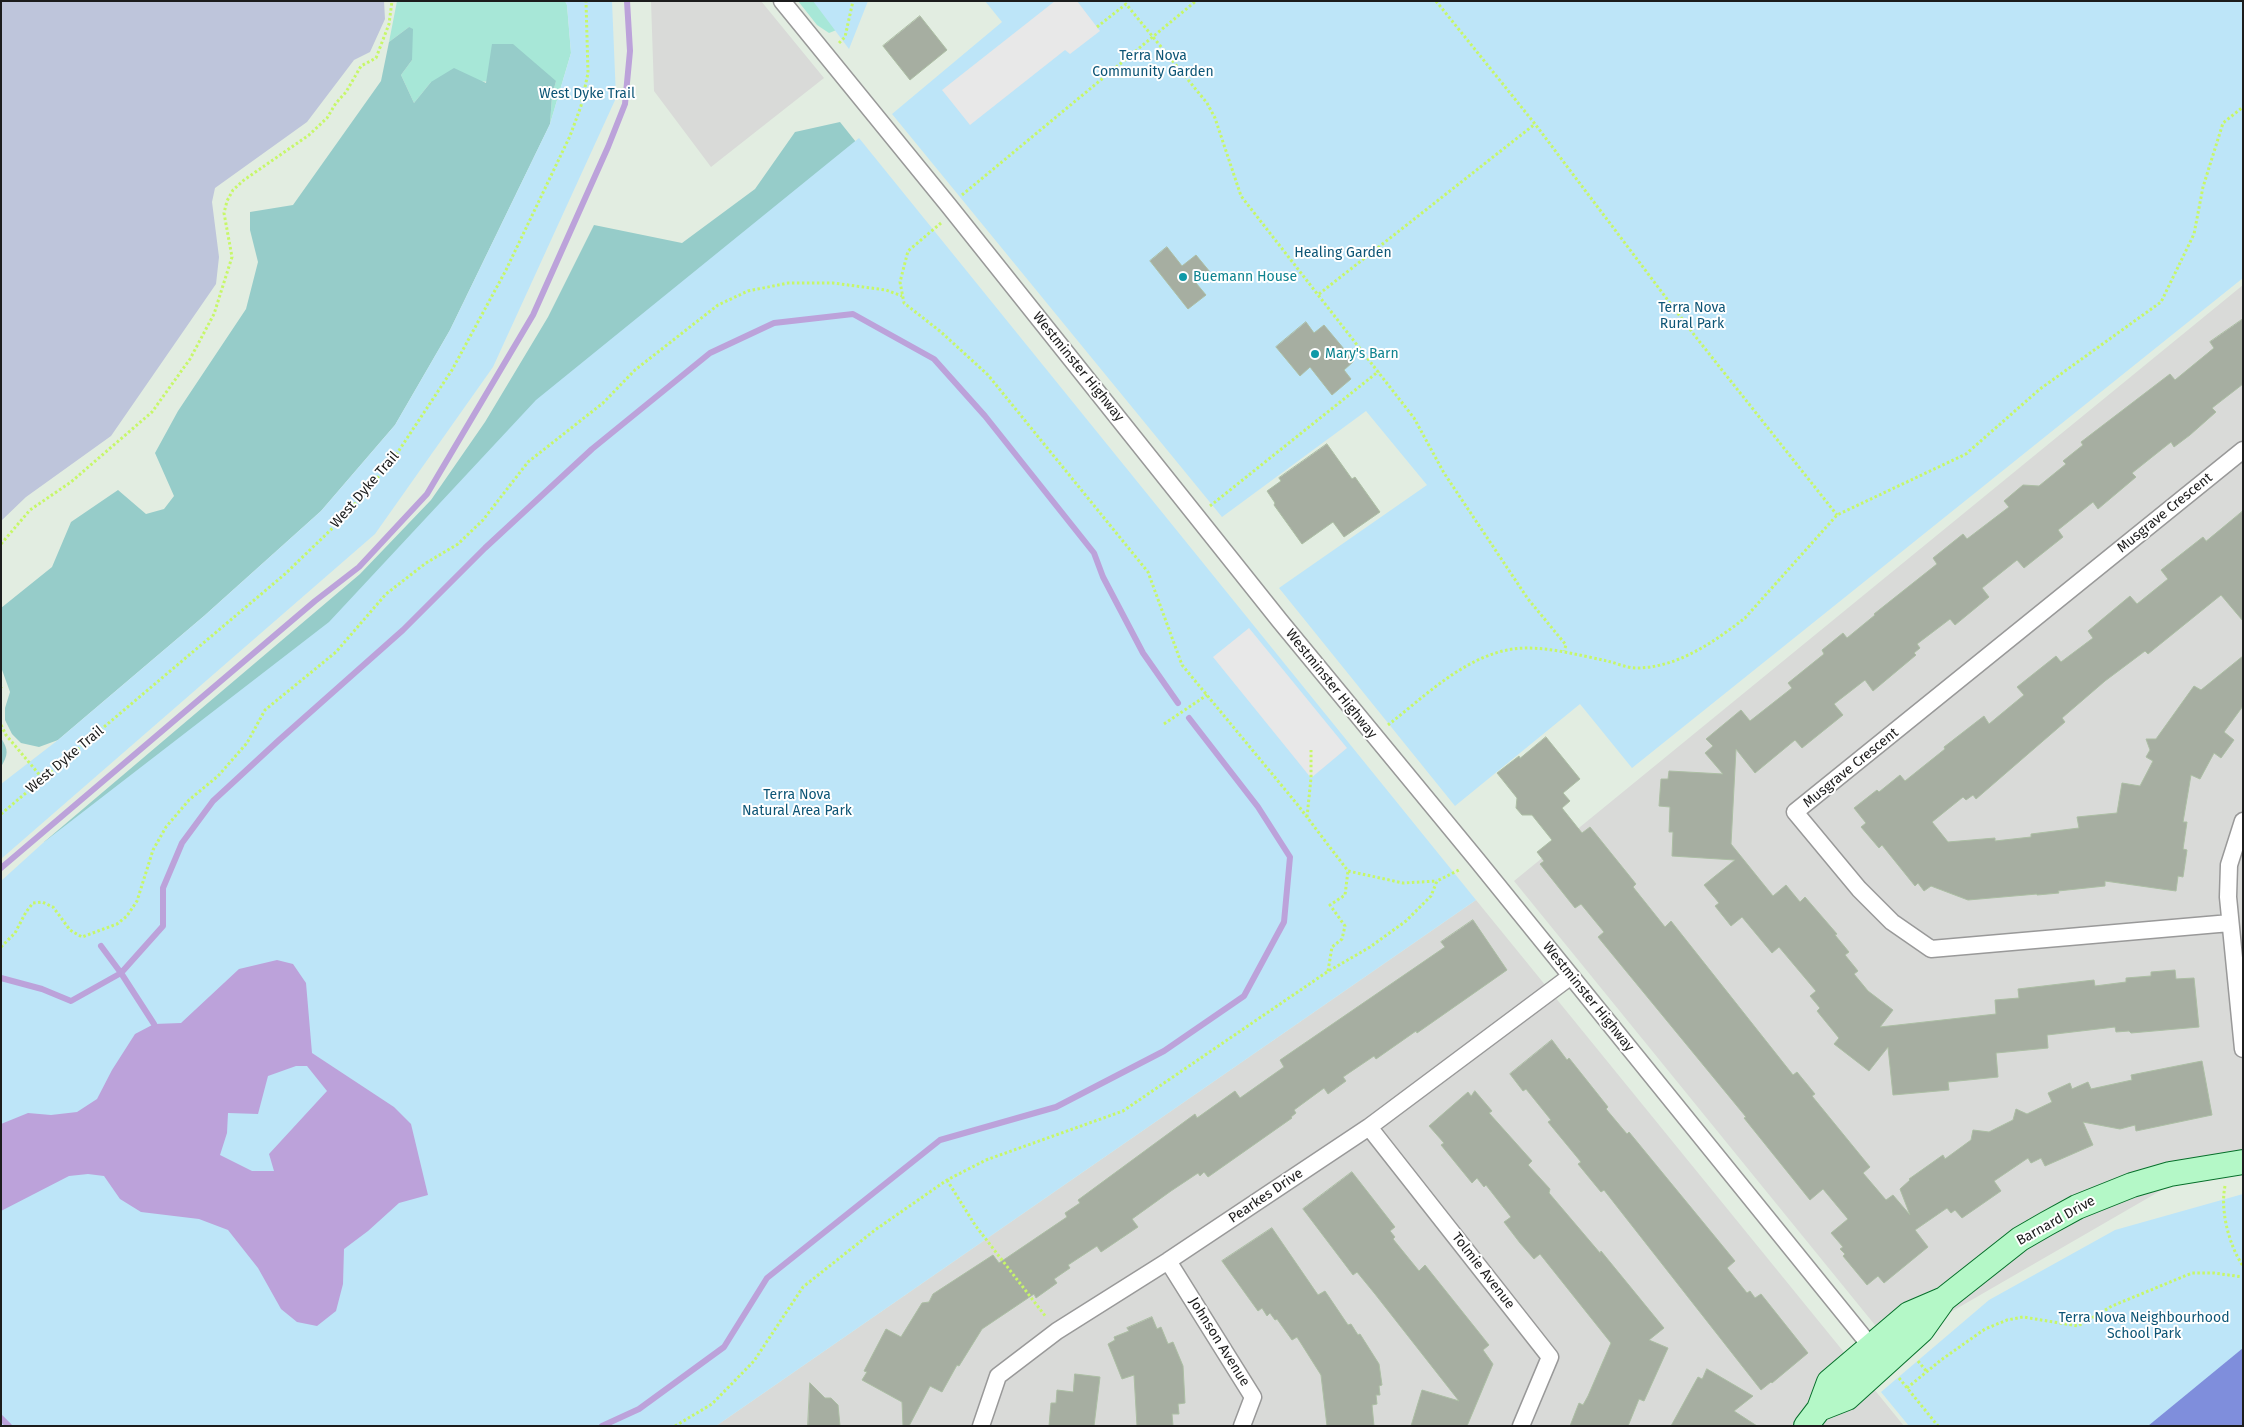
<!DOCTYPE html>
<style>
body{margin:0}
#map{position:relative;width:2244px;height:1427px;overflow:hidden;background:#e2ede1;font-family:"Fira Sans",sans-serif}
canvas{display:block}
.frame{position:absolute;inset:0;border:2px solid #1c1c1c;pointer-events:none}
</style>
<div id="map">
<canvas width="2244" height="1427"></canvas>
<div class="frame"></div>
</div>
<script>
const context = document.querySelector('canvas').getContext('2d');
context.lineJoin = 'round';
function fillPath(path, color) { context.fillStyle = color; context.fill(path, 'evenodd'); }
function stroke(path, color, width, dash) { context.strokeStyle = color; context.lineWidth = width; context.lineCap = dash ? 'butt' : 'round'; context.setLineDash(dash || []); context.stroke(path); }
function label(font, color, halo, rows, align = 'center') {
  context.font = font + ' "Fira Sans",sans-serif'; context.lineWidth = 4; context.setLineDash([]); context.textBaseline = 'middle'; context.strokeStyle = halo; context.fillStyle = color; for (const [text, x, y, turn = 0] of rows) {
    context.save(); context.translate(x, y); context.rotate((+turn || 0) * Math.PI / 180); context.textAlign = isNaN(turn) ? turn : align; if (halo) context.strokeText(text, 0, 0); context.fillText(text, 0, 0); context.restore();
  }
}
fillPath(new Path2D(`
 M651,1H761L824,78L711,167L654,91Z
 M2243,285V1154H2224L1892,1346L1514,881Z
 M1476,900L1904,1426H716Z`), '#d9dad8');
fillPath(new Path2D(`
 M397,1H565L567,5L571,53L550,124L552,96L556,81L431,82L414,103L401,75L412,60L409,27L389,42Z
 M798,1H846L839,29L829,33L817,25Z`), '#a7e7d7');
fillPath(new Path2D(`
 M409,27L413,29L412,60L401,75L414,103L431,82L454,68L486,83L492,44H513L556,81L552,96L550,124L450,330L395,425L321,511L204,616L58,740L39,747L21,743L12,734L5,720V708L10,692L1,667V608L52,567L71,522L118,490L146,514L164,509L174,496L155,453L178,411L246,309L258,262L250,230V212L293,205L381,81L389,42Z
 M840,122L1196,568L44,842L360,574L431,500L485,422L548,317L594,225L682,243L755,189L795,132Z
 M1,738C9,750 8,755 1,767Z`), '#96ccc9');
fillPath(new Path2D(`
 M1,1H384L385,19L370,52L354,60L307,122L215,188L212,202L219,257L216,284L111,436L26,497L1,521Z`), '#bec5db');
fillPath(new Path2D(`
 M565,1H612L616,98L493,367L375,534L1,859V784L58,740L204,616L321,511L395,425L450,330L550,124L571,53L567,5Z
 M813,1H868L849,49Z
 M985,1H2243V278L1632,768L1580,704L1455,806L1279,588L1427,485L1366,411L1222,517L892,114L1002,22Z
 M859,138L1476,900L716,1426H1V881L44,842L329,622L536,400Z
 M2243,1194V1426H1909L1881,1392L1989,1300L2115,1230Z`), '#bde5f8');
fillPath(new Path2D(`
 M2243,1348V1426H2148Z`), '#7f8edc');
fillPath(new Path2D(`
 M1055,1H1077L1100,31L1070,54L1065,50L970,125L942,90Z
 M1249,628L1347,748L1311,778L1213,657Z`), '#e8e8e8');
fillPath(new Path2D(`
 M277,960L293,964L306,983L312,1053L394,1107L411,1124L428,1195L399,1203L368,1231L344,1249L343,1284L336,1311L317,1326L297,1322L281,1309L258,1268L228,1230L199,1219L141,1212L120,1199L104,1176L88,1174L69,1176L1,1211V1124L28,1113L51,1115L77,1112L97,1099L112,1070L135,1034L154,1024L181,1023L239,969ZM296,1066H307L327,1091L269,1154L274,1171H252L220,1155L227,1133L228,1113L258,1114L268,1076Z`), '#bca2da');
stroke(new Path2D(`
 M1,868L315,601L359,567L427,494L533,315L608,147L625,104L630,51L627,1
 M101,946L121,973L154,1024
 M1,978L42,989L71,1001L121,973L163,926V888L182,843L213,801L278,741L403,630L485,548L592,449L710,353L774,323L853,314L934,359L985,416L1094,553L1103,577L1143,653L1178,703
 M1,1418L9,1426
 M602,1426L639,1409L724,1347L767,1278L940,1140L1056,1107L1164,1051L1244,996L1284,922L1290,857L1258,807L1189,718`), '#bca2da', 6);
const building = new Path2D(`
 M920,16L947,50L910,80L883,46Z
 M1167,247L1182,266L1196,255L1210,272L1196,283L1206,295L1188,309L1150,261Z
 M2243,319V384L2212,408L2216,412L2190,435L2174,447L2171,442L2132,473L2136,477L2098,509L2093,502L2058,530L2063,537L2024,568L2017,560L1982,588L1989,597L1955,625L1950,619L1917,644L1920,648L1914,653L1916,655L1873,691L1865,680L1834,704L1843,715L1802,748L1795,740L1755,773L1736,749L1731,844L1773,896L1786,885L1800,902L1805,897L1837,934L1835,935L1849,952L1845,955L1858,971L1854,974L1868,991L1893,1010L1880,1027L1996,1014L1995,1000L2019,998L2018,989L2094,980L2095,986L2126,982V978L2151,976V972L2175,970L2176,979L2194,978L2199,1027L2131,1033L2129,1031L2116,1032L2115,1027L2047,1035L2048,1048L1996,1053L1998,1077L1948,1082L1949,1090L1893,1095L1888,1047L1869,1071L1834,1044L1839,1038L1817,1011L1820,1008L1810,996L1816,991L1779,947L1772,953L1742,917L1731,926L1715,906L1719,903L1704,885L1735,860L1672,856L1673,832H1669L1670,807L1659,806L1661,779H1668L1669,771L1723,774L1705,753L1713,746L1706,739L1741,710L1750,721L1792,688L1788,683L1824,654L1822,650L1843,633L1847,638L1875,615L1874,614L1937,564L1933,558L1963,534L1967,539L2009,507L2004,501L2023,485L2039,486L2066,464L2063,461L2083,445L2081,442L2170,374L2175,380L2214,348L2210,342Z
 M1306,322L1314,333L1324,325L1354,361L1344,370L1351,379L1332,395L1310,367L1300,376L1276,347Z
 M1327,444L1352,479L1355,477L1380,512L1344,537L1333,522L1302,544L1274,505L1275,503L1267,491L1281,481L1279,478Z
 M2243,511V621L2221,595L2148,654L2145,651L2105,681L2062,718L2065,722L1976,799L1973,795L1966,800L1963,797L1932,822L1948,842L1995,838V841L2031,837V834L2079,828L2077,817L2117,813L2122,783L2140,786L2153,761L2146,757L2150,750L2146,739H2156L2194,686L2201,690L2243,656V706L2224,732L2234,740L2221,758L2214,753L2200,779L2191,775L2183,822H2187L2183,849L2187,850L2183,877L2178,876L2176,891L2105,881V886L2058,891L2059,893L2037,895V894L1968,900L1931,886L1924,891L1918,883L1915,886L1882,845L1879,848L1861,827L1866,823L1854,808L1877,790L1879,792L1900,775L1905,781L1945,749L1944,747L1984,716L1989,724L2024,695L2017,687L2056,656L2061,662L2093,638L2088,631L2130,596L2137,604L2168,579L2161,570L2203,537L2206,541Z
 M1546,737L1580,779L1563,793L1570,801L1562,808L1582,833L1590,827L1636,884L1633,887L1665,927L1671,921L1793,1075L1797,1072L1815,1094L1812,1096L1870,1167L1863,1173L1886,1200L1893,1195L1910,1215L1900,1189L1910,1180L1909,1179L1943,1155L1945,1159L1971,1140L1973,1130L1989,1132L2013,1120L2016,1109L2027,1114L2052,1102L2048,1093L2070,1083L2072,1089L2088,1082L2091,1089L2132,1080L2131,1075L2202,1061L2212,1115L2136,1131L2135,1125L2120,1129L2083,1122L2093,1145L2045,1166L2041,1158L2031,1163L2028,1158L1994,1181L2001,1191L1962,1218L1955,1210L1951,1213L1947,1208L1915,1230L1928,1247L1884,1283L1878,1276L1867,1285L1843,1256L1845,1254L1840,1249L1843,1247L1831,1233L1848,1219L1823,1189L1810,1200L1744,1118L1746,1117L1598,937L1604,932L1581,904L1575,908L1540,864L1544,861L1537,852L1552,840L1532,815H1522L1516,808L1517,798L1497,773L1519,756L1520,758Z
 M1473,920L1507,970L1417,1033L1416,1031L1376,1059L1374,1056L1343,1077L1346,1081L1328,1094L1324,1088L1294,1110L1296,1113L1291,1117L1292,1118L1208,1177L1204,1172L1200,1176L1198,1173L1171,1191L1132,1219L1138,1227L1101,1252L1097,1246L1068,1265L1070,1268L1054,1279L1057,1283L1036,1298L1034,1294L982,1329L959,1366L957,1365L942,1392L930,1386L909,1426H903L902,1402L862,1380L867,1372L864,1371L886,1329L901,1337L922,1303L929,1302L933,1294L993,1255L999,1263L1067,1217L1065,1213L1080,1203L1078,1200L1195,1114L1197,1118L1235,1091L1240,1098L1284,1067L1280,1060L1445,947L1441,942Z
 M1552,1040L1567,1060L1569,1058L1608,1107L1606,1109L1627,1134L1629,1132L1735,1261L1727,1268L1747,1293L1750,1291L1755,1298L1761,1294L1808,1353L1772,1383L1771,1382L1761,1390L1604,1190L1601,1192L1578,1164L1581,1162L1548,1122L1551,1120L1526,1089L1523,1091L1510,1074Z
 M1475,1091L1492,1111L1489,1113L1532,1161L1528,1165L1550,1189L1549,1193L1600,1253L1601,1251L1664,1328L1649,1340L1668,1348L1644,1401L1639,1399L1628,1426H1570L1579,1403L1583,1405L1588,1396L1611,1343L1540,1254L1534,1259L1520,1243L1504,1222L1511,1217L1486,1185L1484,1187L1477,1178L1472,1183L1441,1145L1444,1143L1429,1126L1468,1092L1471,1096Z
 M1352,1172L1395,1227L1390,1231L1395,1237L1393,1239L1419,1271L1425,1265L1489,1345L1483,1350L1493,1364L1467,1426H1411L1422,1390L1459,1401L1375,1294L1357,1272L1353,1275L1303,1209Z
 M1272,1228L1318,1295L1325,1291L1348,1325L1351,1324L1358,1335L1360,1334L1379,1364L1382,1385L1379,1386L1380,1395H1376L1377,1404L1372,1405L1374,1426H1327L1321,1375L1297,1337L1292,1340L1277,1319L1275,1320L1270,1313L1267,1316L1262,1308L1258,1311L1222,1261Z
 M1152,1317L1157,1329L1161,1327L1168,1344L1173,1342L1183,1366L1185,1403L1178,1404L1179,1414H1172L1173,1426H1137L1134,1375L1122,1379L1108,1344L1115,1340L1114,1337L1129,1331L1127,1328Z
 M1707,1369L1753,1396L1734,1411L1757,1426H1671L1698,1377L1702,1379Z
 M1075,1374L1100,1377L1094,1426H1049L1051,1403H1056L1057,1390L1073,1392Z
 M810,1383L825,1398H831L838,1405L840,1426H808Z`);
fillPath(building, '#a6aea1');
stroke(building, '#acbea4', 1);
const street = new Path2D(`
 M782,1L949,206L1280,621L1477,860L1877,1354
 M2243,821L2229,865L2228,897L2243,1049
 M2230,923L1931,949L1892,922L1859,889L1795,812L2243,450
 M1369,1127L1550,1357L1521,1426
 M1168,1261L1253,1397L1242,1426
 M981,1426L998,1376L1057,1331L1168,1261L1369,1127L1571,976`);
const secondary = new Path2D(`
 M1819,1409L1847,1398L1922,1330L1944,1299L2020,1239L2046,1224L2077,1207L2132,1185L2170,1174L2243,1162
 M1806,1426L1819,1409L1829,1382L1909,1314L1944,1299`);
stroke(street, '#999', 19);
stroke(secondary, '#066f2a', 26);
stroke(new Path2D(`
 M1436,1L1535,124L1695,336L1837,515
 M1097,27L1126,4L1207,103L1215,118L1241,196L1414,418L1444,473L1528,599L1566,645L1564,651
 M839,43L845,37L853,1
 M962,195L1196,1
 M941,223L908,251L900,282L904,303L941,332L988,375L1148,572L1182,665L1297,804L1348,871L1403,883L1437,881
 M1319,294L1535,124
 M1210,506L1379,371
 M1,544L30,510L71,482L152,412L190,359L214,314L232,257L224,213L227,201L233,190L244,180L309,135L327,118L336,103L346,92L361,66L376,58L389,24L392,1
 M1,687V688
 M1164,724L1207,695
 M1,725L6,735L43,779
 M1388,725C1425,696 1465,656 1513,649C1542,645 1579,655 1607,661C1616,663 1627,668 1636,668C1677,668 1714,642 1745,618L1837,515L1966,454L2040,389L2161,302L2194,234L2203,187L2223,123L2243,107
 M1,814L285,574L341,520L392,461L452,370L506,270L570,136L581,106L588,73L586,1
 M1307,817L1311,778V750
 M1,947L15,933L26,912L33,903L42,902L53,907L70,930L82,937L117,924L127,916L137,901L153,850L166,827L189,800L218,776L247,743L265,710L336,652L386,594L426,563L458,544L483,520L528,462L603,403L635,370L718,305L748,291L788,283H833L886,290L902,296
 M1328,971L1332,947L1342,939L1345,926L1330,905L1345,895L1348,871
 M947,1180L975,1225L1046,1317
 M2225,1186C2220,1211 2229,1245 2243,1266
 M1918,1361L1927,1372
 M1899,1378L1938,1426
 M1907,1388L1941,1360L1985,1329L2007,1320L2023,1317L2078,1326L2112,1306L2192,1273H2214L2243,1277
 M675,1426L712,1404L754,1361L803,1287L875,1230L947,1180L986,1160L1123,1111L1327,972L1370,947L1406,921L1431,896L1437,881L1461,869`), '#c7f768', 3, [2.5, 2.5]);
stroke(street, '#fff', 16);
stroke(secondary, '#b4f8c7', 24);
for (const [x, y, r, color] of [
 [1183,277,5,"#0f9aa8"],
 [1315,354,5,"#0f9aa8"]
]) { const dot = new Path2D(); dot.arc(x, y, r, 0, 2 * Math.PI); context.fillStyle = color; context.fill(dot); stroke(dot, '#fff', 2); }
label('14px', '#0d5576', '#fff', [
 ["Terra Nova",1153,56],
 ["Community Garden",1153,72],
 ["West Dyke Trail",587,94],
 ["Healing Garden",1343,253],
 ["Terra Nova",1692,308],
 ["Rural Park",1692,324],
 ["Terra Nova",797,795],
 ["Natural Area Park",797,811],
 ["Terra Nova Neighbourhood",2144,1318],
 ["School Park",2144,1334]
]);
label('14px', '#0d838f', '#fff', [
 ["Buemann House",1193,277],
 ["Mary's Barn",1325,354]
], 'left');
label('14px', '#1c1c1c', '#fff', [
 ["Westminster Highway",1078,367,51],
 ["West Dyke Trail",365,490,-49],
 ["Musgrave Crescent",2165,513,-39],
 ["Westminster Highway",1331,684,51],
 ["West Dyke Trail",65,760,-40],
 ["Musgrave Crescent",1851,768,-39],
 ["Westminster Highway",1588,997,51],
 ["Pearkes Drive",1266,1196,-34],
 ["Barnard Drive",2056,1221,-29],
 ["Tolmie Avenue",1483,1271,52],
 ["Johnson Avenue",1219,1342,58]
]);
</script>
